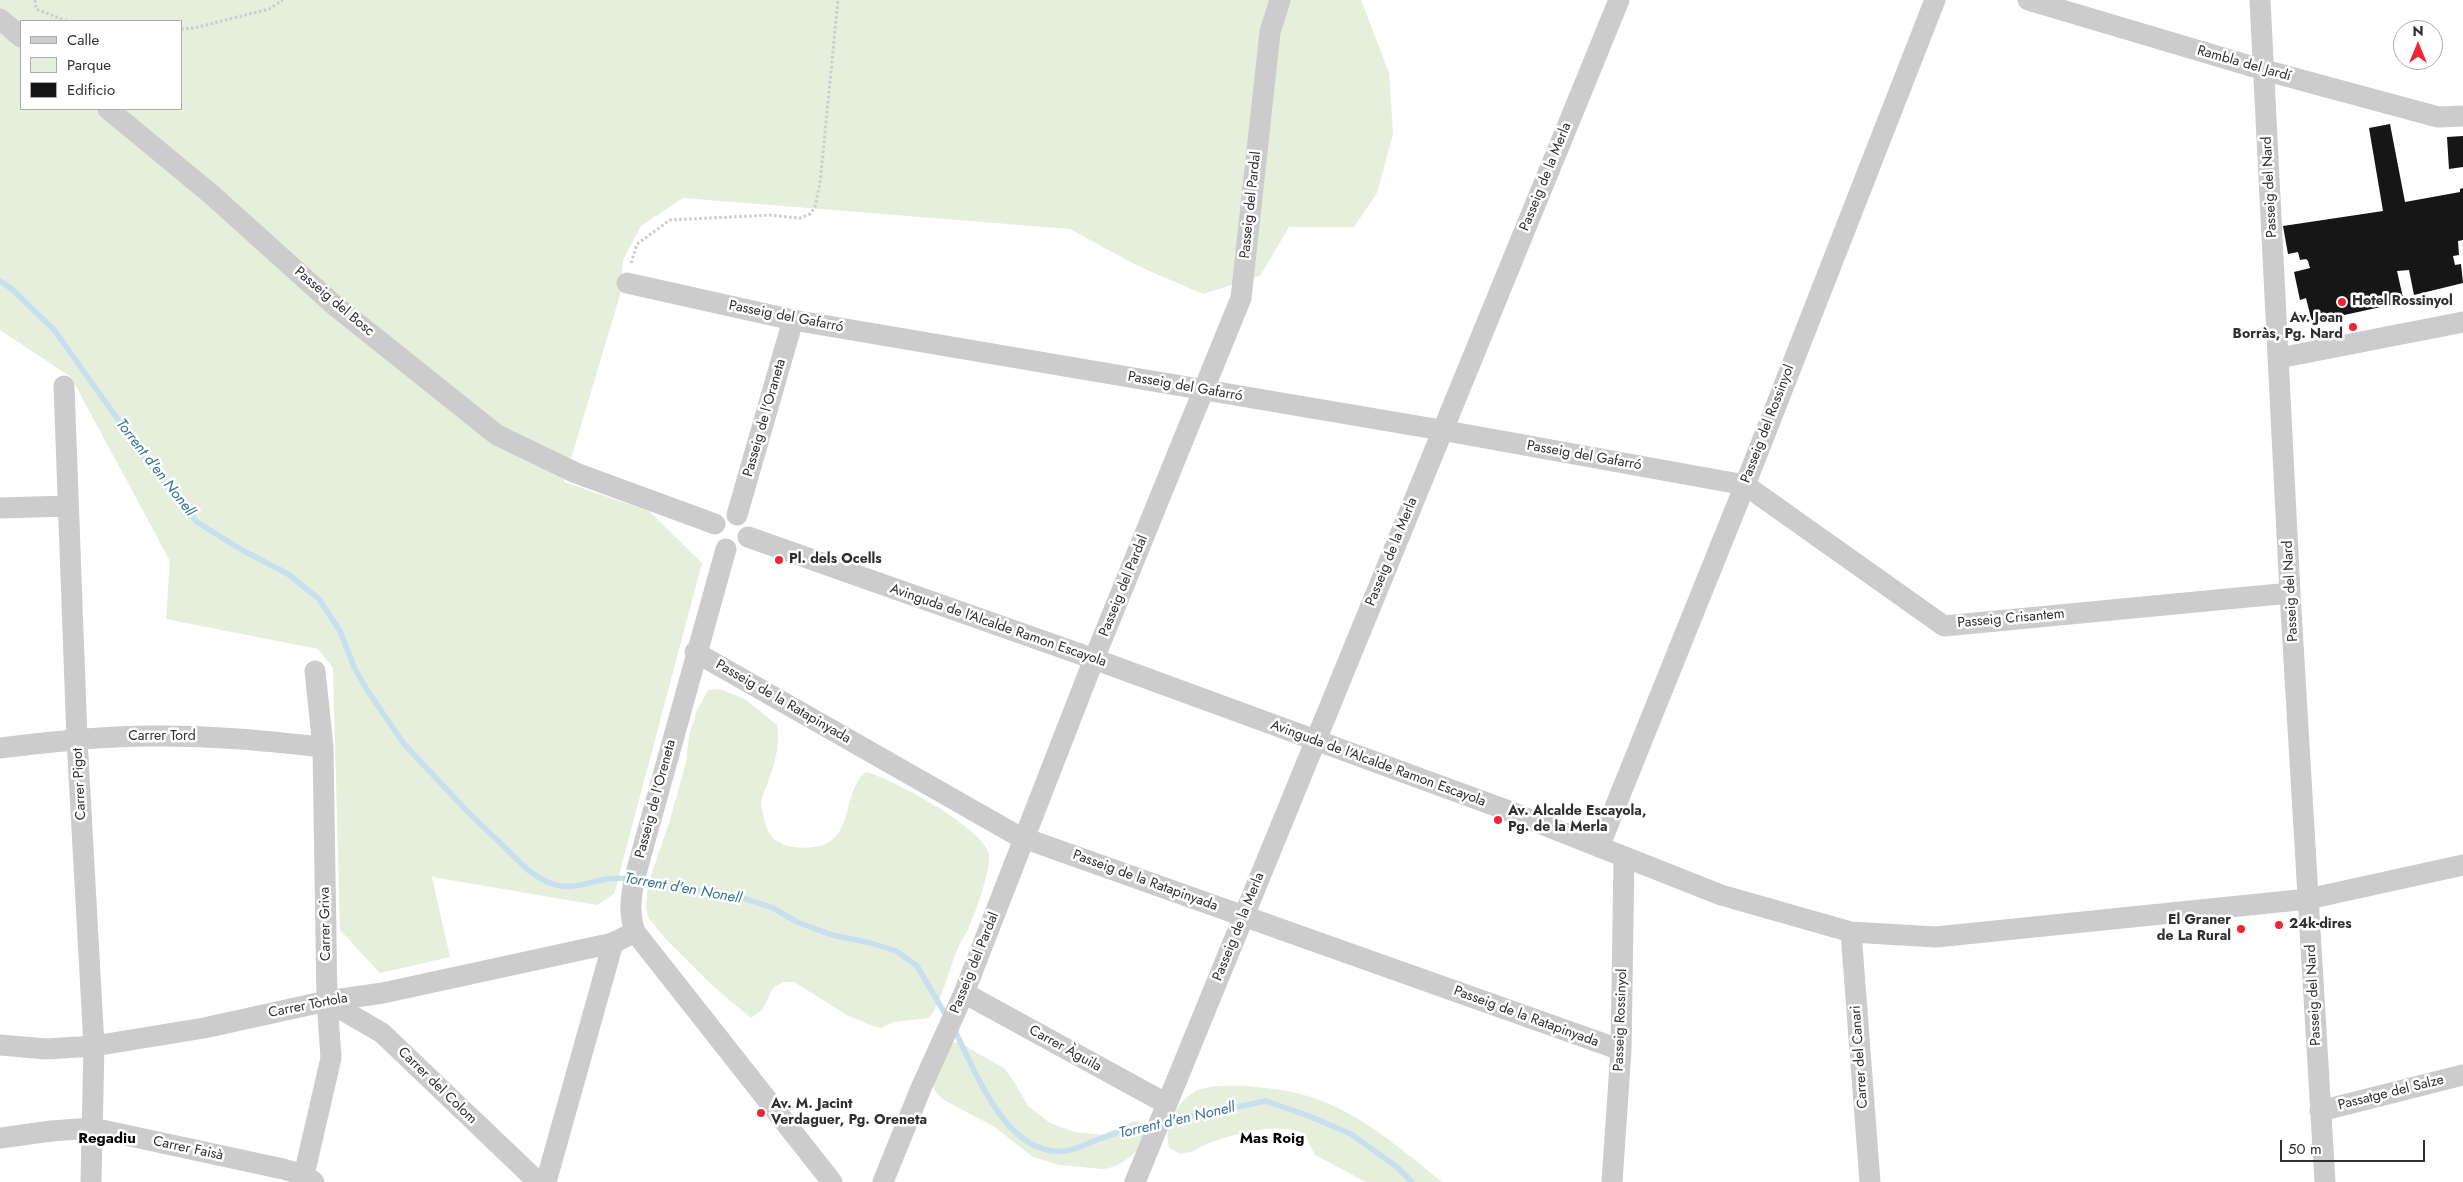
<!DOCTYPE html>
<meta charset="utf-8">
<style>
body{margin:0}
#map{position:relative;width:2463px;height:1182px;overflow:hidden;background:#fff;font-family:Jost,sans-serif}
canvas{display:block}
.legend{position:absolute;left:20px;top:20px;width:162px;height:90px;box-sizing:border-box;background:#fff;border:1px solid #acacac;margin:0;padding:6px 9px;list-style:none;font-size:15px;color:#2f2f2f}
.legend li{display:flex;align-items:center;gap:10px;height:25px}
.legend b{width:25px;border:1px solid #acacac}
.north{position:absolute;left:2393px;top:20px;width:50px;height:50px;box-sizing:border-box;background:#fff;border:1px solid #acacac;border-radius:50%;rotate:0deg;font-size:14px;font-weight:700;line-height:20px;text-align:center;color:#2f2f2f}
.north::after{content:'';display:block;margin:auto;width:18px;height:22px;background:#f32535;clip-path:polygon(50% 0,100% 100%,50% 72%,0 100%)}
.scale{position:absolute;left:2280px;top:1140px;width:145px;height:22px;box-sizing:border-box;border:2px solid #2f2f2f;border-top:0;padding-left:6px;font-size:15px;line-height:18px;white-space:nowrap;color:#2f2f2f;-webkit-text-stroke:4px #fff;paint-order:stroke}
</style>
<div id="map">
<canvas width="2463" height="1182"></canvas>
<ul class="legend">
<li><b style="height:6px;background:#ccc"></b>Calle</li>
<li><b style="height:14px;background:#e6eedc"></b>Parque</li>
<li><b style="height:14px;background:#161616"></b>Edificio</li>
</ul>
<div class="north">N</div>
<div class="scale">50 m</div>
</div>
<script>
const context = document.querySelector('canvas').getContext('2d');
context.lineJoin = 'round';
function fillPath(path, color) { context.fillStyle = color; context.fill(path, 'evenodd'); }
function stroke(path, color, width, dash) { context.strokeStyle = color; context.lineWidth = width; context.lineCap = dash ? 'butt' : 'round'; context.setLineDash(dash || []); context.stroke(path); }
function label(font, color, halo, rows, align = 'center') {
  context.font = font + ' Jost,sans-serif'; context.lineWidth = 5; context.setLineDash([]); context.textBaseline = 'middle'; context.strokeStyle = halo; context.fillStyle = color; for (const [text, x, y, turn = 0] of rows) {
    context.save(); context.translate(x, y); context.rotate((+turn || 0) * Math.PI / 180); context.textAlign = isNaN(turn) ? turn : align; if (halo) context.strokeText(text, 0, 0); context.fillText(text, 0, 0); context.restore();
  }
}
fillPath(new Path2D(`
 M0,0H1361L1389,73L1393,134L1377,193L1354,227H1289L1260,276L1203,294L1138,266L1070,229L683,198L641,226L623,260L620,295L564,482L649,511L702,563L614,894L597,905L432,877L450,957L380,973L340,930L333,668L318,649L166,619L170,561L71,377L0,330ZM21,21H181V109H21Z
 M720,689L745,699L777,725C781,747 774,764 767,785C765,790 761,797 761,803C762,812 766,829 771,836C782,851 820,851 832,840C853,822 844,790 866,772C892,779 985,828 989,855C991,869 976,911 970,925C967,933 961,940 958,948C949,969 942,1001 929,1018L893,1022L881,1028L870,1025L847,1015L794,982H783L773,988L762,1010L751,1018L714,987L667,940L649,919L646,908L648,884L669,823L686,762L689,736L697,710L708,690Z
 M958,1042L1004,1068L1015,1083L1028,1106L1050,1123L1075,1132L1102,1135L1134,1121L1146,1124C1149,1146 1123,1167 1103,1169L1060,1165L1033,1157L993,1126L942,1099L934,1090L933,1084L952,1043Z
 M1248,1086C1264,1088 1281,1089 1297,1093C1354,1107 1397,1146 1442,1182H1366L1315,1155L1304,1133C1274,1122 1238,1133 1209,1143C1200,1147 1189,1155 1179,1153C1176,1152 1172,1149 1169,1148C1166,1133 1168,1124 1176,1111C1193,1082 1217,1086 1248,1086Z`), '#e6eedc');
stroke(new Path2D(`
 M0,281L12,289L55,331L158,476L197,522L242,550L288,574L319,599L340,631L354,667L367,690L404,744L466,810L528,870C574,905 585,873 630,879
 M639,880L746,899L773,908L797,922L832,935L871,943L896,951L917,966L947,1017
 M954,1029C976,1072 1006,1157 1065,1151C1075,1150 1085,1145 1094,1141C1113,1134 1133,1127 1153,1124
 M1164,1122L1266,1101L1309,1116L1351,1134L1397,1167L1412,1182`), '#c7dfef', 5.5);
fillPath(new Path2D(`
 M2390,124L2405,202L2460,192V189L2463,188V240L2458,241L2459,255L2453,256L2455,265L2461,264L2463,283L2414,295L2409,270L2397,271L2404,302L2312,322L2306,298L2300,300L2294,272L2310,268L2308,261L2306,259L2300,260L2298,252L2288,254L2283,226L2383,211L2369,128Z
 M2463,136V167L2449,169L2447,137Z`), '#161616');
stroke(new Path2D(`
 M35,0L36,9L67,21
 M181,29L194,28L269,9L283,0
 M631,263L637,244L670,220L770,215L800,218L810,214L815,207L820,183L838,0`), '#ccc', 3, [2.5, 2.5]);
stroke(new Path2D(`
 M2028,0L2264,70L2438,117L2463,116
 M2260,0L2290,593L2325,1182
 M0,19L21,37
 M108,109L212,195L333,304L497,435L576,473L715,524
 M627,283L793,320L1441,430L1745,485L1944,626L2290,593
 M2279,358L2463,322
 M64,386L77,739L94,1046L91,1182
 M0,508L68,506
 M737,515L793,320
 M748,537L1094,659L1501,808L1721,895L1851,932L1936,937L2308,899L2463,865
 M726,549L636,873C631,894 628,912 635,932L832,1182
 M695,652L1018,836L1621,1050
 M0,748C50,742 101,736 152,736C209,735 266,741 323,747
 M1599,847L1745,485L1935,0
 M1851,932L1870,1182
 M964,993L1167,1104
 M327,1001L382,1033L538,1182
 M0,1045L46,1049L94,1046L204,1028L327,1001L383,993L613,943L635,932
 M2320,1111L2463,1075
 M0,1138L51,1131L93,1128L283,1169L304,1175L314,1182
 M304,1175L331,1058L327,1001L323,747L315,671
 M546,1182L613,943
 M883,1182L921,1088L964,993L1094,659L1241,298L1270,32L1280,0
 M1135,1182L1619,0
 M1612,1182L1621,1050L1624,857`), '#ccc', 21);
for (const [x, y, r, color] of [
 [2342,302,5,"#f32535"],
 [2353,327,5,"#f32535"],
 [779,560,5,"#f32535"],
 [1498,820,5,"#f32535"],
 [2279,925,5,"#f32535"],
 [2241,929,5,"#f32535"],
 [761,1113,5,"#f32535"]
]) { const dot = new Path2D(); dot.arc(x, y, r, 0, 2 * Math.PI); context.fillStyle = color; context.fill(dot); stroke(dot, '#fff', 2); }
label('14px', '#2f2f2f', '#fff', [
 ["Rambla del Jardí",2244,64,16],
 ["Passeig de la Merla",1546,177,-68],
 ["Passeig del Nard",2270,187,-93],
 ["Passeig del Pardal",1251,205,-84],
 ["Passeig del Bosc",334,302,40],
 ["Passeig del Gafarró",786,317,11],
 ["Passeig del Gafarró",1185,387,10],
 ["Passeig de l'Oraneta",765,418,-74],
 ["Passeig del Rossinyol",1768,424,-69],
 ["Passeig del Gafarró",1584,456,10],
 ["Passeig de la Merla",1392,552,-68],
 ["Passeig del Pardal",1124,586,-68],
 ["Passeig del Nard",2291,591,-93],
 ["Passeig Crisantem",2011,619,-5],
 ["Avinguda de l'Alcalde Ramon Escayola",998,626,19],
 ["Passeig de la Ratapinyada",783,702,30],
 ["Carrer Tord",162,737],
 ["Avinguda de l'Alcalde Ramon Escayola",1378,764,20],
 ["Carrer Pigot",80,784,-93],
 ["Passeig de l'Oreneta",656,799,-75],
 ["Passeig de la Ratapinyada",1145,881,20],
 ["Carrer Griva",326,924,-91],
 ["Passeig de la Merla",1239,927,-68],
 ["Passeig del Pardal",975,963,-68],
 ["Passeig del Nard",2314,995,-93],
 ["Carrer Tòrtola",308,1006,-11],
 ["Passeig de la Ratapinyada",1526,1017,20],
 ["Passeig Rossinyol",1621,1020,-88],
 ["Carrer Àguila",1065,1049,29],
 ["Carrer del Canari",1860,1057,-94],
 ["Carrer del Colom",437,1086,44],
 ["Passatge del Salze",2391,1093,-14],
 ["Carrer Faisà",188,1149,12]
]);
label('bold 14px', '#2f2f2f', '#fff', [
 ["Hotel Rossinyol",2352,302],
 ["Av. Joan",2343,319,"right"],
 ["Borràs, Pg. Nard",2343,335,"right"],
 ["Pl. dels Ocells",789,560],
 ["Av. Alcalde Escayola,",1508,812],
 ["Pg. de la Merla",1508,828],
 ["El Graner",2231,921,"right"],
 ["de La Rural",2231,937,"right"],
 ["24k-dires",2289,925],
 ["Av. M. Jacint",771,1105],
 ["Verdaguer, Pg. Oreneta",771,1121]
], 'left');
label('italic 15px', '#377398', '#fff', [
 ["Torrent d'en Nonell",155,468,52],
 ["Torrent d'en Nonell",683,889,10],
 ["Torrent d'en Nonell",1177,1121,-13]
]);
label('bold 15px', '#000', '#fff', [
 ["Regadiu",107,1139],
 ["Mas Roig",1272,1139]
]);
</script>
